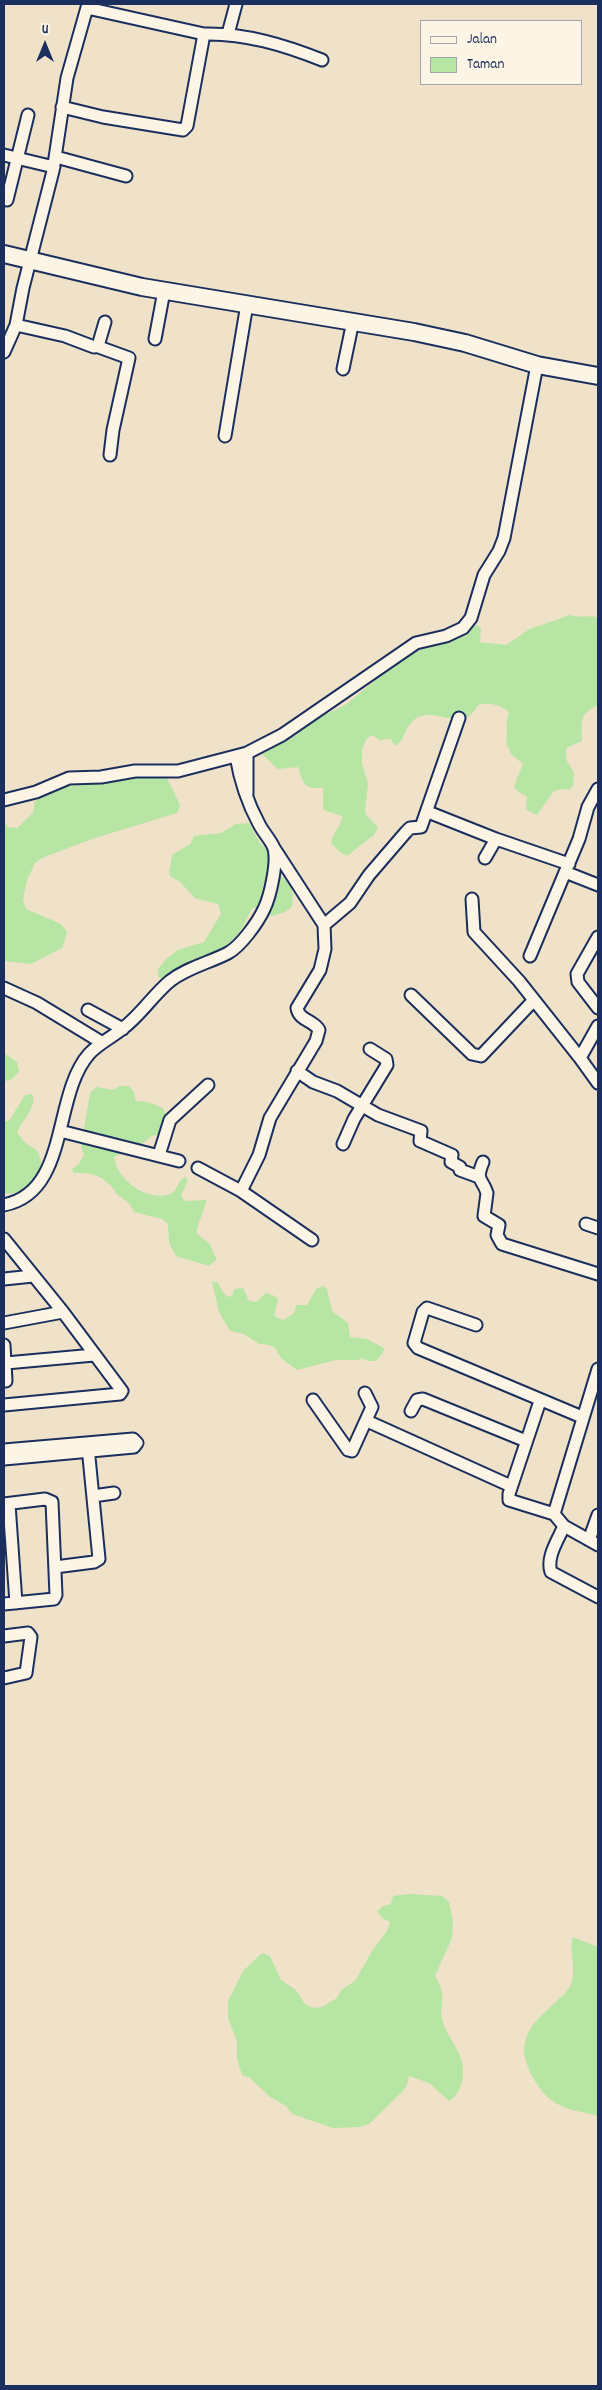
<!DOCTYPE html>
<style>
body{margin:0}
#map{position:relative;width:602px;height:2390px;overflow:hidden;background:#efe2c9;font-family:Dekko,sans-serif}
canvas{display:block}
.frame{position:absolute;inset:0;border:5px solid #1b2f5e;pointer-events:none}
.legend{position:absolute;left:420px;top:20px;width:162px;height:65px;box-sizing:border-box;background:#fcf5e5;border:1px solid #a2a6af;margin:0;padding:6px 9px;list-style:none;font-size:15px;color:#1b2f5e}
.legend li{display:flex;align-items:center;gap:10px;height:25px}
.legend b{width:25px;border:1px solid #a2a6af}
.north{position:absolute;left:20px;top:20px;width:50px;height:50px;-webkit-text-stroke:4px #fcf5e5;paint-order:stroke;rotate:0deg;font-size:14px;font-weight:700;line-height:20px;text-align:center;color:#1b2f5e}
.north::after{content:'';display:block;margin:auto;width:18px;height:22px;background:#1b2f5e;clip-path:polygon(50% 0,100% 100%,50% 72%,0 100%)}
</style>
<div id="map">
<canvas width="602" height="2390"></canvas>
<div class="frame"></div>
<ul class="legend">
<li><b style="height:6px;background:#fcf5e5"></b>Jalan</li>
<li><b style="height:14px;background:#b7e5a4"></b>Taman</li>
</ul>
<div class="north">U</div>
</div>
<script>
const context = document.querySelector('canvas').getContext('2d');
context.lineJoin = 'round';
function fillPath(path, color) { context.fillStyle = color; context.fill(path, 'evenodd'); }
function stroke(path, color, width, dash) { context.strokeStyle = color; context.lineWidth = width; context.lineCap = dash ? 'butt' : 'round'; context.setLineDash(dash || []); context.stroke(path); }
fillPath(new Path2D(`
 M570,615C580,619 589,614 598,618V705C578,715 582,721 582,741L566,748V759L574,773L573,786L570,789L557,790L553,792L537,815L526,810L527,797L516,790L514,786L523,764L512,755L506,743C509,731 504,725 509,712C499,704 490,702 478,705C462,735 442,708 419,717C405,722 407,739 395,746L391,739L379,740L373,735L367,738L362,750V764L368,783L365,811L366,815L378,827L374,835L347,856L340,852L331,843C333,832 341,827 342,816L323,810V788C303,789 304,784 298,767L278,769L262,754L263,750L297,735L308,723L345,705L409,653L430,642L458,636L472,626L478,625L481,629L480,642L506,645L530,629Z
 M151,775L166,776L180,805L177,813L92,839L42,858L35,863L27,880L23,900L26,909L54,921L62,925L67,933L62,948L31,964L4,961V819L7,827L17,828L33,813L35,801L67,787L95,781Z
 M249,823L260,843L266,849L272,870L289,882L293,895L292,907L285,912L272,916L253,907C248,915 244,926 238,934C227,949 209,954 192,962C182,967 171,982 158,977V969L166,959L178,950L204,942L221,914L218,904L195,898L180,882L171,877L169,874L172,855L190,844L194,836L221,833L236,824Z
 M4,1053L17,1062L19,1072L11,1080L4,1081Z
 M120,1086H129L134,1092L136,1101L148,1102L163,1108L167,1116L161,1133L150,1137L141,1145L114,1157C117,1180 147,1202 170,1194C178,1191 177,1181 185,1177L188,1180L181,1196L185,1201L206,1200C206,1210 194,1228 198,1234C201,1238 207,1240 210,1245C213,1250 213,1254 217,1259L209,1266L176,1256L169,1243L168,1224L162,1219L134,1212C128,1200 127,1202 118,1195C115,1193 114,1189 111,1186C101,1175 88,1172 74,1173L72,1169L79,1164L84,1155L81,1147L90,1093L96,1087L113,1090Z
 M32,1094C38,1105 22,1121 17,1132C20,1136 23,1141 27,1144C30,1146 35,1148 37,1151C51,1172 25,1198 4,1193V1121H9L25,1095Z
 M212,1282H217L225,1295L229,1297L233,1295L234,1289L243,1288L249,1301L256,1302L266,1293L275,1296L278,1300L274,1316L283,1320L293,1314L297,1305H307L316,1289L323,1286L327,1289L332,1311L348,1323L350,1337L367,1339L384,1348L383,1353L376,1361H368L362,1358L359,1360H336L297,1370L281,1358L275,1348L269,1345L259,1344L244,1334L230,1331L219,1312Z
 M410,1894L442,1896L449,1902L453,1921L452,1938L435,1976C438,1982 442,1988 442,1994C443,2002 440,2010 442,2018C444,2032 455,2043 460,2056C466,2071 463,2093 449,2101L429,2083L409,2076L407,2085L401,2093L369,2124L360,2127L333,2128L292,2114L286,2106L270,2097L250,2078L242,2075L237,2059V2042L228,2018V2001L243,1971L262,1953L270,1956L281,1980L296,1990L305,2004L313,2008L322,2007L337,1998L341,1990L355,1981L372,1951L387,1931L390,1922L382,1918L377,1911L383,1906L391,1904L393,1896Z
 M573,1937L598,1947V2116C582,2112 565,2110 551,2100C539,2091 524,2065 524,2050C524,2043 527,2034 531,2028C539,2014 566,1996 570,1986C578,1970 568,1952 573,1937Z`), '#b7e5a4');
const street = new Path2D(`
 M204,34C245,33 284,45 322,60
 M228,34L236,4
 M62,107L103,117L183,130L187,126L204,34L87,8
 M4,155L54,167
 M56,157L126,176
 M7,200L28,115
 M16,325L65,336L94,347L98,346L105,322
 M155,339L164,291
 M96,346L129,358L113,430L110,455
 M4,352L16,325L23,288L53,171L67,78L88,4
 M343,369L353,321
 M225,436L247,304
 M247,753V794
 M4,800L36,792L69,778L101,777L135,771H178L247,753L282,735L416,643L446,636L463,628L471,618L484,575L499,551L504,538L537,365
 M428,812L496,839L569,864
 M274,848L324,925L325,949L320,970L297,1008C299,1021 314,1020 319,1030L316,1041L270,1118L259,1155L241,1191L312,1240
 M485,858L496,839
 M565,872L598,885
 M472,899L474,932L519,981L580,1058L598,1026
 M324,925L350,903L369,875L406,832L410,828L421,827L459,718
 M598,937L577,974L578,982L598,1008
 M530,956L579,839L588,807L598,789
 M4,988L37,1003L101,1042
 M411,995L472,1054L481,1056L534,1000
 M88,1010L123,1029
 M580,1058L598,1083
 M297,1071L313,1082L337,1091L378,1115L421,1131L420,1141L452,1155L451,1162L460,1167V1170L479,1177
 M60,1131L179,1161
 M343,1144L354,1119L387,1065L386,1059L370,1049
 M159,1155L170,1120L208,1085
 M483,1162C475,1182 482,1177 487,1193L484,1216L499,1225L497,1235L502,1244L598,1274
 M198,1168L241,1191
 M4,1205C70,1192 52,1096 89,1054C99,1043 111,1038 122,1029C140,1016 153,995 170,981C188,967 209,963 228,953C241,946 258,922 264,909C270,897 279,859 273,846C269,838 263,832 259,824C247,802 240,780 236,756
 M586,1224L598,1228
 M4,1239L63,1312L122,1391L120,1394L4,1405
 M4,1279L33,1276
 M4,1323L63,1312
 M476,1325L427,1308L423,1312L414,1343L418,1348L582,1417
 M4,1345L6,1381
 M6,1363L94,1355
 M313,1400L348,1450L352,1451L372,1407L365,1393
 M540,1401L509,1494V1500L554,1514L564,1526L598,1545
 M411,1411L417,1400L423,1399L526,1441
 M367,1421L511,1486
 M4,1450L133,1439L137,1443L134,1447L4,1459
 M93,1496L114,1493
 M4,1504L45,1499L52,1502L56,1595L54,1599L4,1604
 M9,1504L16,1603
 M554,1514L598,1369
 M564,1526C558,1540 546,1557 551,1572L598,1597
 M589,1540L598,1515
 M55,1567L94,1562L99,1559L88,1447
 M4,1636L28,1633L31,1637L26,1673L4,1678`);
const secondary = new Path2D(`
 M4,254L142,287L414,332L465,343L537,365L598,376`);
stroke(street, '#1b2f5e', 15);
stroke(secondary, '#1b2f5e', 20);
stroke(street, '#fcf5e5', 11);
stroke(secondary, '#fcf5e5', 16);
</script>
